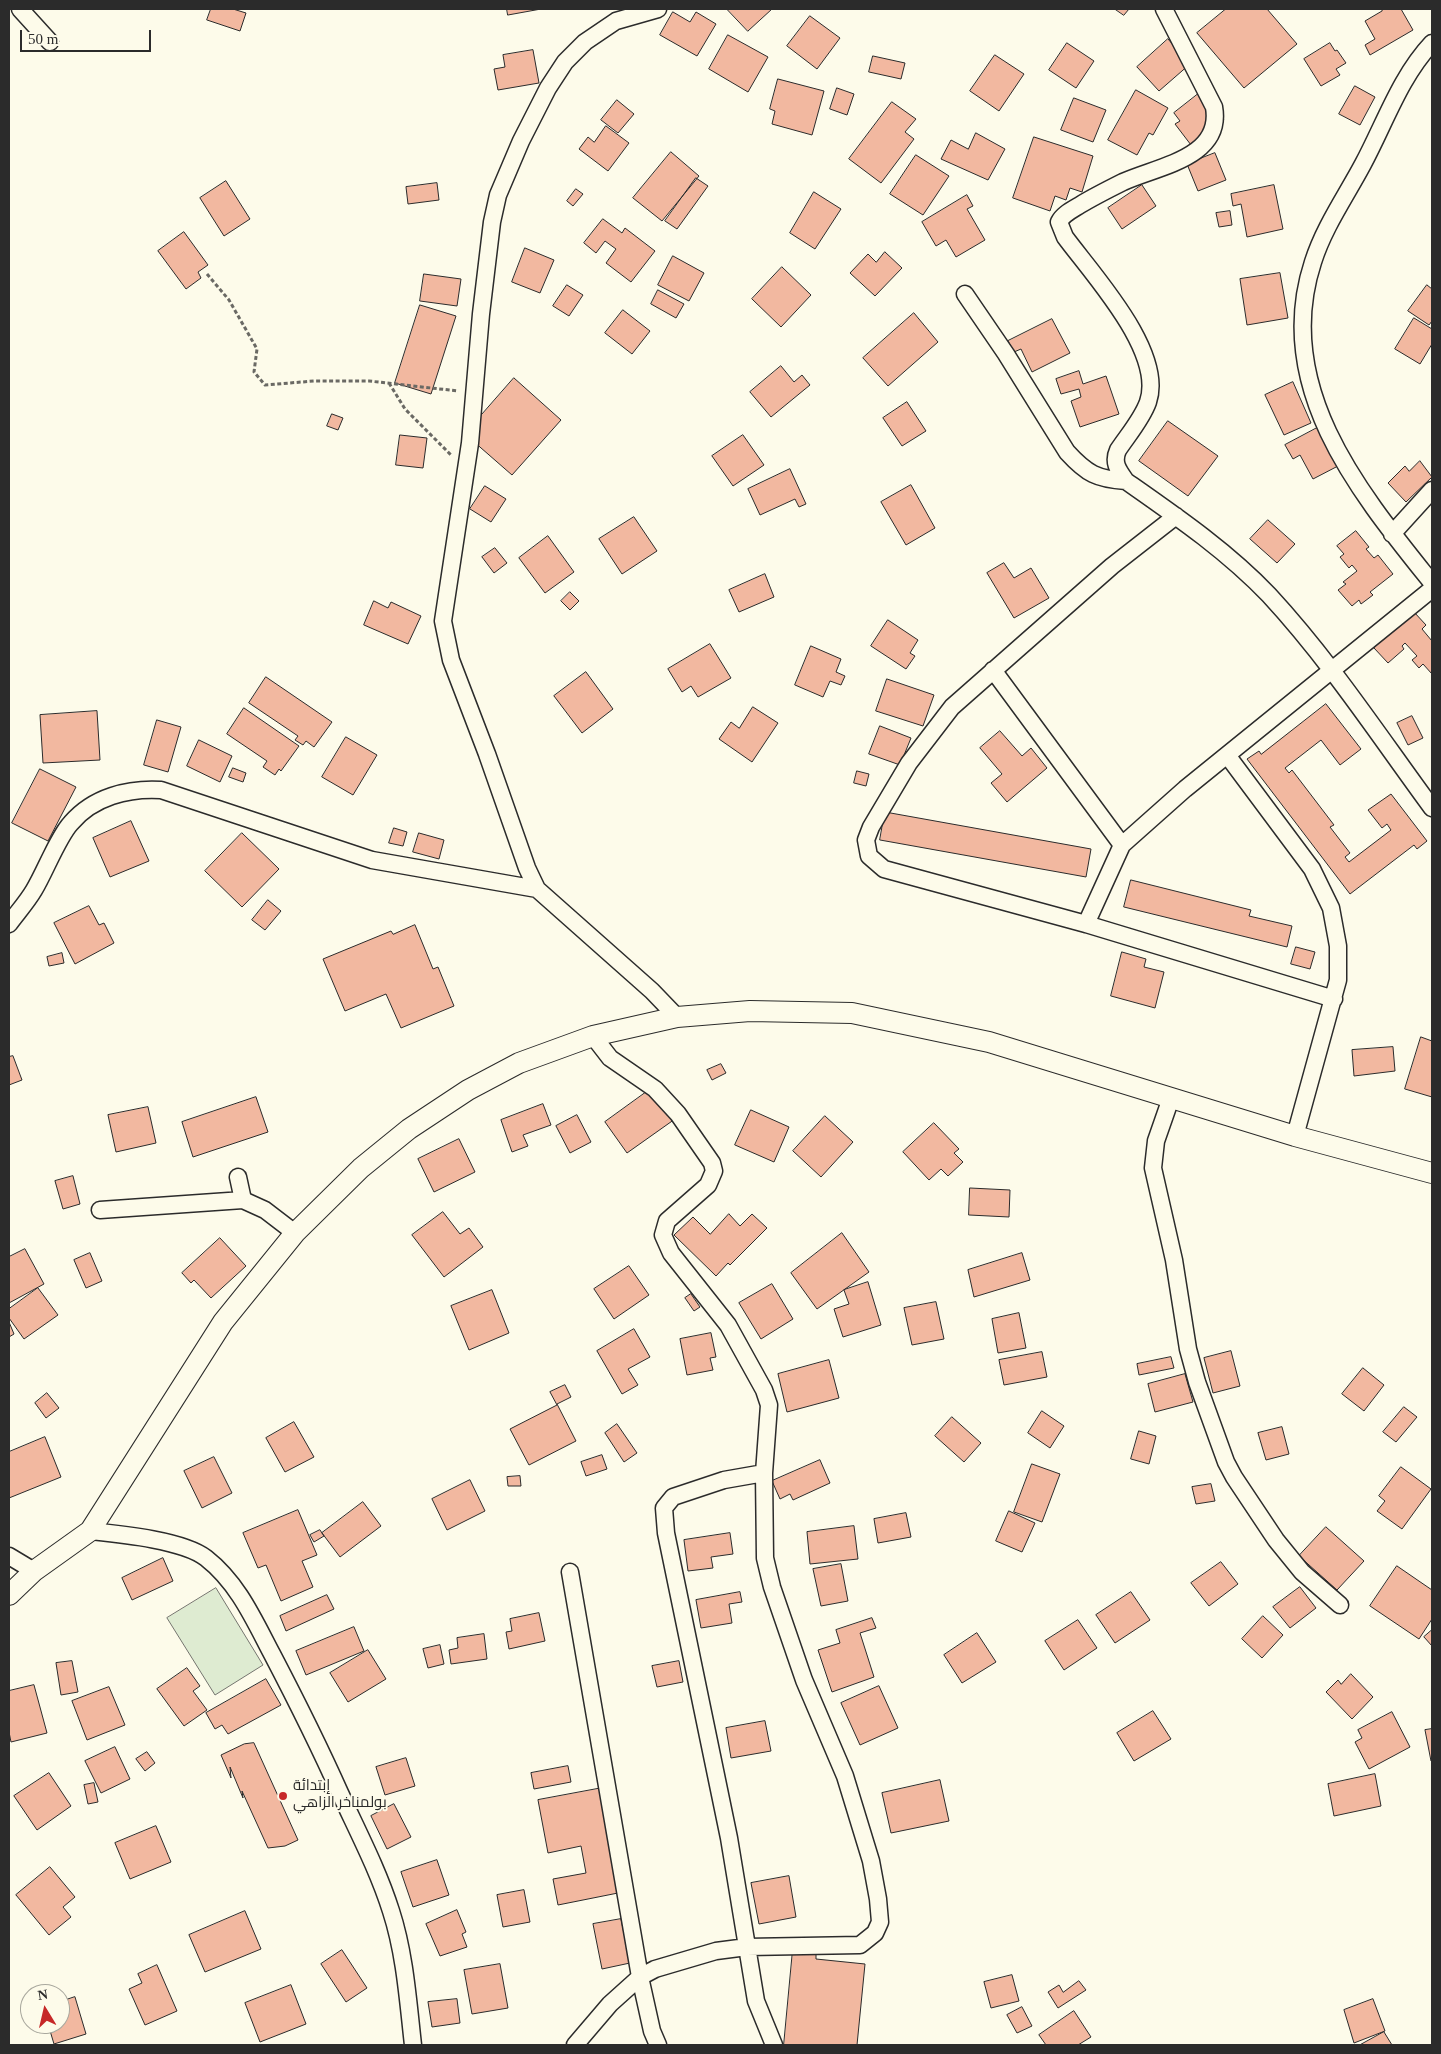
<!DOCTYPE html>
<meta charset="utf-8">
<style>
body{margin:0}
#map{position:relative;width:1441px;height:2054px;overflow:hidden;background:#fdfbea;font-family:Georgia,serif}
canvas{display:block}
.frame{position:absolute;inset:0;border:10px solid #2b2b2b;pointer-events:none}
.north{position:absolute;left:20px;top:1984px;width:50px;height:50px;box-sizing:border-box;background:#fdfbea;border:1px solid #a9a89e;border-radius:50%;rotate:351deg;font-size:14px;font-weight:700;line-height:20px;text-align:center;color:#2b2b2b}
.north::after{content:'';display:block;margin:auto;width:18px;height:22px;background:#c62828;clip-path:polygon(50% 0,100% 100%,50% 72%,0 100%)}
.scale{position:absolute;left:20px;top:30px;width:131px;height:22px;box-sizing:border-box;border:2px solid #2b2b2b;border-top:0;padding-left:6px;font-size:15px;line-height:18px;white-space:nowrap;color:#2b2b2b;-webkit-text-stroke:4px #fdfbea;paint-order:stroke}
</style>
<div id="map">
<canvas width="1441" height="2054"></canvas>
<div class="frame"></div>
<div class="north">N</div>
<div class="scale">50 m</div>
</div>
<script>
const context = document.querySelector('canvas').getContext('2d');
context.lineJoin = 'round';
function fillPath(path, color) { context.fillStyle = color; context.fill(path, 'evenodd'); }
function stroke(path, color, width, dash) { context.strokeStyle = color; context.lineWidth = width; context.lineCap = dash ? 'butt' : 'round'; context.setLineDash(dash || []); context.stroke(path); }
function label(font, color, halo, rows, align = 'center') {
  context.font = font + ' Georgia,Cairo,serif'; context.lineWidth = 4; context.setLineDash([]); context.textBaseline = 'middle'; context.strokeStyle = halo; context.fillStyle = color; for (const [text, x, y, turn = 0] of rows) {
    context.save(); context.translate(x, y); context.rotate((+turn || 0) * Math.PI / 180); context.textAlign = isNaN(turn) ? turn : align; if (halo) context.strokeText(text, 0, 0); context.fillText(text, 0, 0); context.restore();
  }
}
const green = new Path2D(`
 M216,1588L263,1665L215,1695L167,1618Z`);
fillPath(green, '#deebd1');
stroke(green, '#74746e', 1);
const building = new Path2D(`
 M211,9H233L246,13L240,31L207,20Z
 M507,9H541L508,15Z
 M727,9H772L748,31Z
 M1115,9H1129L1124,15Z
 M1226,9H1267L1297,44L1244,88L1197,33Z
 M1381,9H1401L1413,30L1370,55L1365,45L1375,39L1365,21L1382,11Z
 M673,12L690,22L696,12L716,24L697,56L660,35Z
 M810,16L840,38L817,69L787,46Z
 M728,35L768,57L748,92L709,69Z
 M1168,39L1190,64L1159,91L1137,67Z
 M1067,43L1094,61L1076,88L1049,70Z
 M1330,43L1335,51L1337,50L1346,63L1336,69L1340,75L1321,86L1304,59Z
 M533,50L539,83L498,90L494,69L505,67L503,55Z
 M995,55L1024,74L999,111L970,91Z
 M873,56L905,63L901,79L869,72Z
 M778,79L824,91L812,135L772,124L775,111L770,109Z
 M1355,86L1375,97L1360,125L1339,114Z
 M837,88L854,94L847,115L830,109Z
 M1136,90L1168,108L1153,135L1149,133L1137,155L1108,140Z
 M1202,91L1224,120L1191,145L1175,124L1180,121L1174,113Z
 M1074,98L1106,110L1093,142L1061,130Z
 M617,100L634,114L618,133L601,120Z
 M892,102L916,119L905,132L914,139L881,183L849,159Z
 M606,126L629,143L608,171L579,149L588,137L594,142Z
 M976,133L1005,149L988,180L941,159L951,140L968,149Z
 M1034,137L1093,156L1082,192L1070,188L1066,200L1055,196L1050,211L1013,198Z
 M671,152L699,176L662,221L633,198Z
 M1215,153L1226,180L1198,191L1187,164Z
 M916,155L949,176L923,215L890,194Z
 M696,178L708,186L677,229L665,221Z
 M226,181L250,219L224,236L200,198Z
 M437,183L439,200L408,204L406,187Z
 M1142,185L1156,206L1122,229L1108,208Z
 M1274,185L1283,229L1247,237L1241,204L1233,206L1231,194Z
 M576,189L583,194L573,206L567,201Z
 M814,192L841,209L815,249L790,233Z
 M967,195L973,206L967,209L985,240L956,257L946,240L936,246L922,222Z
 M1230,211L1232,225L1219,227L1216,213Z
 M603,219L622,233L625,228L655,251L631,282L606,263L616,249L605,241L596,253L584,243Z
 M184,232L208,265L198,272L201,278L186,289L158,251Z
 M525,248L554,260L540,293L512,282Z
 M885,252L902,268L875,296L850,273L868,254L876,262Z
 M673,256L704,273L689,301L658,285Z
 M782,267L811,295L781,327L752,299Z
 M1280,273L1288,318L1247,325L1240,279Z
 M424,274L461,279L457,306L420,301Z
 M567,285L583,295L569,316L553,306Z
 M1427,285L1432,289V321L1429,325L1408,311Z
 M658,290L684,304L676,318L651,304Z
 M420,305L456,316L431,394L395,383Z
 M623,310L650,331L632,354L605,333Z
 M914,313L938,342L888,386L863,358Z
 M1414,318L1432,329V344L1420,364L1395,349Z
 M1052,319L1070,353L1032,372L1021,349L1014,352L1008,341Z
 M781,366L794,382L802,375L810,385L771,417L750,392Z
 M1079,371L1083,384L1106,376L1119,414L1080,427L1071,401L1081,397L1079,389L1061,394L1056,379Z
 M514,378L561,420L512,475L465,434Z
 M1293,382L1311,423L1284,435L1265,395Z
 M907,402L926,431L902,446L883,418Z
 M332,414L343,418L338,430L327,426Z
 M1168,421L1218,456L1188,496L1139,461Z
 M1317,428L1338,466L1313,479L1300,455L1293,459L1285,445Z
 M400,435L427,438L423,468L396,465Z
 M743,435L764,465L733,486L712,456Z
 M1420,461L1432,477L1406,502L1388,483L1405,466L1409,471Z
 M790,469L806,504L799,507L795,499L760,515L748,489Z
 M911,485L935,528L906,545L881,502Z
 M485,486L506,499L491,522L470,509Z
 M634,517L657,551L622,574L599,539Z
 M1268,520L1295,544L1277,563L1250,539Z
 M1356,531L1369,547L1366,549L1374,558L1378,555L1393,574L1370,592L1373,595L1361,604L1359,600L1352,606L1338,590L1346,584L1343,582L1357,571L1352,565L1349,568L1340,557L1344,554L1337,546Z
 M548,536L574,572L545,593L519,558Z
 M495,548L507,563L494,573L482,557Z
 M1004,563L1014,578L1031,568L1049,598L1014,618L987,573Z
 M765,574L774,597L739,612L729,590Z
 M570,592L579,601L570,610L561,601Z
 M374,601L388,608L391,602L421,616L408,644L364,625Z
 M1414,612L1426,625L1422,629L1432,641V674L1423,664L1419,668L1412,660L1417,656L1405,643L1402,646L1404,649L1388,663L1374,648Z
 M888,620L918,640L910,653L915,656L906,669L871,646Z
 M710,644L731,678L698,697L691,686L682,692L668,669Z
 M811,646L841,659L836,672L845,676L841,685L830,681L823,697L795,685Z
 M586,672L613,709L582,733L554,696Z
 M266,677L332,722L314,747L306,741L303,745L295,740L298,736L249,703Z
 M887,679L934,695L923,726L876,711Z
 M1326,704L1361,749L1340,765L1321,740L1285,768L1289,773L1292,770L1334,825L1330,827L1350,853L1345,857L1349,862L1391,830L1387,824L1382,828L1368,810L1391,794L1427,841L1417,849L1414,845L1350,894L1247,759L1259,751L1261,754Z
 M753,707L778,723L752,762L719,739L731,722L739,728Z
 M244,708L299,746L281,771L279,769L275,775L263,767L267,761L227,734Z
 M97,711L100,760L43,763L40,715Z
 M1412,716L1423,738L1408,745L1397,723Z
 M157,720L181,727L168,772L144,765Z
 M880,726L911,738L900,765L869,754Z
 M1000,731L1022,756L1031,748L1047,768L1007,802L991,783L1002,774L980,748Z
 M346,737L377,755L353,795L322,777Z
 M199,740L232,756L220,782L187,766Z
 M233,768L246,773L243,782L229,777Z
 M40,769L76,787L48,841L12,823Z
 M857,771L869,774L866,786L854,783Z
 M885,812L1091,849L1086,877L880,840Z
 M131,821L149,861L110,877L93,838Z
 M394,828L407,832L403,846L389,843Z
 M242,833L279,869L242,907L205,871Z
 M419,833L444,840L439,859L413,852Z
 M1131,880L1251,910L1249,916L1292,926L1287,947L1124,907Z
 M268,900L281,911L265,930L252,920Z
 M89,906L99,925L104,923L114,943L75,964L54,923Z
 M415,925L433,969L438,967L454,1006L401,1028L386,994L345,1011L323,959L391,931L393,934Z
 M1296,947L1315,952L1310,969L1291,964Z
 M1122,952L1146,959L1144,967L1164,972L1155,1008L1111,996Z
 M62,953L64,963L49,966L47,957Z
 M1421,1037L1432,1041V1097L1405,1089Z
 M1393,1047L1395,1071L1354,1076L1352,1050Z
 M13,1056L22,1080L9,1085V1057Z
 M721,1064L726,1073L712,1080L707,1070Z
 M652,1088L675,1119L627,1153L605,1122Z
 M256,1097L268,1132L193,1157L182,1122Z
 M543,1104L551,1125L523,1135L528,1146L512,1152L501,1120Z
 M148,1107L156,1143L116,1152L108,1115Z
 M751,1110L789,1127L774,1162L735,1145Z
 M577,1115L591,1142L570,1153L556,1126Z
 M825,1116L853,1142L821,1177L793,1151Z
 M934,1123L959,1149L954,1153L963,1162L948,1176L941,1169L929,1180L903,1152Z
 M459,1139L475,1172L434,1192L418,1159Z
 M73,1176L80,1204L63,1209L55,1181Z
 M970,1188L1010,1190L1009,1217L969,1215Z
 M443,1212L460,1234L469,1228L483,1247L444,1277L412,1235Z
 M729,1214L740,1226L752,1214L767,1228L730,1265L728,1263L716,1276L674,1235L693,1217L710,1234Z
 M842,1233L869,1272L817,1309L791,1273Z
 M220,1238L246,1266L211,1298L194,1280L191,1283L182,1273Z
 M25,1249L44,1284L9,1303V1257Z
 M90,1253L102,1281L86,1288L74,1260Z
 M1022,1253L1030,1280L974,1297L968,1270Z
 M629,1266L649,1295L614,1319L594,1289Z
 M868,1282L881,1325L843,1337L834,1309L849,1304L844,1290Z
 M772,1284L793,1319L761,1339L739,1303Z
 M38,1288L58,1315L24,1339L9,1318V1309Z
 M492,1290L509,1333L469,1350L451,1306Z
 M691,1294L700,1307L694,1311L685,1298Z
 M936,1302L944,1339L912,1345L904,1308Z
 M1019,1313L1026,1348L998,1353L992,1319Z
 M9,1322L14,1334L9,1337Z
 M634,1329L650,1357L628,1369L638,1385L622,1394L597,1351Z
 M711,1333L716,1357L710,1358L713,1370L687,1375L680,1339Z
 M1231,1351L1240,1386L1213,1393L1204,1358Z
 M1042,1352L1047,1377L1004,1385L999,1360Z
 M1171,1357L1174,1368L1139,1375L1137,1364Z
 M829,1360L839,1398L787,1412L778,1374Z
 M1363,1368L1384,1385L1364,1411L1342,1394Z
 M1185,1374L1193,1402L1155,1412L1148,1384Z
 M565,1385L571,1397L557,1404L576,1441L529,1465L510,1429L557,1405L550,1392Z
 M47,1393L59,1408L46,1418L35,1403Z
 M1404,1407L1417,1417L1396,1442L1383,1432Z
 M1042,1411L1064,1426L1050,1448L1028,1433Z
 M952,1417L981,1443L964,1462L935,1436Z
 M294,1422L314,1457L285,1472L266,1438Z
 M617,1424L637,1453L624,1462L605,1433Z
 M1282,1427L1289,1454L1266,1460L1258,1433Z
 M1139,1431L1156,1436L1149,1464L1131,1459Z
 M45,1437L61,1477L9,1498V1452Z
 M602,1455L607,1469L586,1476L581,1462Z
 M214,1457L232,1493L202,1508L184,1471Z
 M820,1460L830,1483L793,1500L790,1494L780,1499L772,1481Z
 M1032,1464L1060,1474L1042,1522L1014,1512Z
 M1401,1467L1431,1489L1402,1529L1377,1511L1385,1501L1379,1496Z
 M520,1476L521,1486H508L507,1477Z
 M470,1480L485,1511L447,1530L432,1499Z
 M1211,1484L1215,1501L1196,1504L1192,1487Z
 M363,1502L381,1526L340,1557L322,1533Z
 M298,1510L317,1555L302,1561L313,1587L281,1601L266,1565L258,1568L243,1533Z
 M1009,1511L1035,1523L1022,1552L996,1541Z
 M906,1513L911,1537L878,1543L874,1519Z
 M854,1526L858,1559L810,1564L807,1532Z
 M1326,1527L1364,1561L1337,1590L1299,1556Z
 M320,1530L324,1536L314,1542L310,1535Z
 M730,1533L733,1554L711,1557L713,1568L688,1571L684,1540Z
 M163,1558L173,1581L132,1600L122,1578Z
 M1221,1562L1238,1584L1209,1606L1191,1583Z
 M841,1564L848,1601L821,1606L813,1569Z
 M1397,1566L1432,1590V1619L1419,1639L1370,1606Z
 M1300,1587L1316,1608L1290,1628L1273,1607Z
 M740,1592L742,1602L729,1604L732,1623L701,1628L696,1600Z
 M1131,1592L1150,1620L1115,1643L1096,1615Z
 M327,1595L334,1609L286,1631L280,1616Z
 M539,1613L545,1641L509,1649L506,1632L512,1631L510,1619Z
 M1263,1616L1283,1635L1262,1658L1242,1639Z
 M872,1618L876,1628L860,1633L874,1677L832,1692L818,1650L840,1643L836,1630Z
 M1078,1620L1097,1648L1064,1670L1045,1641Z
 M354,1627L364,1651L306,1675L296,1651Z
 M1432,1630V1646L1424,1637Z
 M977,1633L996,1662L962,1683L944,1655Z
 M484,1634L487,1659L451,1664L449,1650L458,1648L457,1638Z
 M440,1645L444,1664L428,1668L423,1649Z
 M368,1650L386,1679L348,1702L330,1673Z
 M72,1661L78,1692L61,1695L56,1663Z
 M679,1661L683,1682L657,1687L652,1666Z
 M187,1668L200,1686L193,1691L207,1710L184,1726L157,1689Z
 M1351,1674L1373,1697L1352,1719L1326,1692L1338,1680L1341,1684Z
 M266,1679L281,1705L228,1734L222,1725L215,1729L206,1713Z
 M34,1685L47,1733L11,1742L9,1732V1691Z
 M879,1686L898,1728L860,1745L841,1703Z
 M109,1687L125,1725L87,1740L72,1701Z
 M1153,1711L1171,1739L1134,1761L1117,1733Z
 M1392,1712L1410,1747L1369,1769L1355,1742L1362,1738L1358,1730Z
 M765,1721L771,1751L731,1758L726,1728Z
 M1432,1729V1761H1431L1425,1730Z
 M254,1743L298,1840L285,1846L268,1848L242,1791L243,1798L230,1767L231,1778L221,1755L244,1744Z
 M115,1747L130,1779L101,1793L85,1761Z
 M147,1752L155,1763L145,1771L136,1759Z
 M406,1758L415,1786L385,1795L376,1767Z
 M568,1766L571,1782L534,1789L531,1773Z
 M49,1773L71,1806L37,1830L14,1796Z
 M1375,1774L1381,1806L1334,1816L1328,1784Z
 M940,1780L949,1821L891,1833L882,1793Z
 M94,1783L98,1802L88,1804L84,1785Z
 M613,1786L633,1890L558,1905L553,1879L586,1873L581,1846L548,1853L538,1800Z
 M394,1804L411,1837L387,1849L371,1816Z
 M156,1826L171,1862L130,1879L115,1843Z
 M437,1860L449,1895L413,1907L401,1872Z
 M50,1867L75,1897L63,1907L71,1917L49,1935L16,1895Z
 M789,1876L796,1917L759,1924L751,1883Z
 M524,1890L530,1922L503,1927L497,1895Z
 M457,1910L466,1932L462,1934L467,1947L440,1956L426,1924Z
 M245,1911L261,1949L205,1972L189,1935Z
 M621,1919L630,1963L602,1969L593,1924Z
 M793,1949L816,1952V1959L865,1964L857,2045H784Z
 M342,1950L367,1988L346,2002L321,1964Z
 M500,1964L508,2008L472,2014L464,1970Z
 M157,1965L177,2011L145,2025L129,1989L142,1983L138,1974Z
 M1012,1975L1019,2001L991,2008L984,1982Z
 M1079,1981L1086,1990L1058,2008L1048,1992L1059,1985L1063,1992Z
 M291,1985L306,2024L260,2042L245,2003Z
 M75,1997L86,2034L54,2044L48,2024H60V2002Z
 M457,1999L460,2023L432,2027L428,2002Z
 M1373,1999L1385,2031L1354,2043L1344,2010Z
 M1022,2007L1032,2026L1017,2033L1007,2015Z
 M1074,2011L1091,2037L1078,2045H1046L1039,2035Z
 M1384,2032L1392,2045H1360Z`);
fillPath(building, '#f2b8a0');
stroke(building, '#2b2b2b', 1);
const minor = new Path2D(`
 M20,9L50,42
 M658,9L616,21L585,42L565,62L548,88L521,141L498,195L492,222L481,314L470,443L443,621L451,660L487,754L527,868L537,889L652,991L677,1017
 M1164,9L1214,107C1223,158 1158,166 1123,182C1109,189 1093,197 1080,205C1072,210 1063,214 1059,222L1065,237C1093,275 1165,352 1148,402C1142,419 1128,435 1118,450C1112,463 1119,471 1126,481C1176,516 1227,551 1269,595C1330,661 1379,736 1432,808
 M1432,43C1400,77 1385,123 1363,164C1346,196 1324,227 1313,262C1272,387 1359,492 1432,583
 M965,294L1006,354L1067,452C1087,474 1097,479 1126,481
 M1176,516L1112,566L952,707L909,763L871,827L866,840L869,856L884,869L1086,924L1334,999
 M1392,534L1432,490
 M993,670L1122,845
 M1227,755L1312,869L1331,908L1338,946V980L1295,1136
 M9,924C17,913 27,902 34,890C45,872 58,837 71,823C93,797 128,788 161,790L372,860L537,889
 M1086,924L1122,845L1185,789L1432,589
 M1171,1098L1156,1141L1153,1168L1174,1260L1188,1349L1197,1382L1226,1462L1234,1477L1276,1540L1302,1572L1340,1605
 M238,1177L243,1200L265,1210L295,1233
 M100,1210L243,1200
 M764,1473L724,1480L673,1497L664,1508L666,1533L729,1838L756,2001L774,2045
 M90,1531C119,1534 183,1540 206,1558C238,1583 254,1620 272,1654C296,1700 319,1746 340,1793C358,1832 378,1870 391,1911C405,1954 408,2001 413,2045
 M9,1556L34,1571
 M570,1572L640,1977L652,2031L658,2045
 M575,2045L610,2004L640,1977L655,1969L716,1951L747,1947L860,1945L875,1933L880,1922L878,1899L871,1861L845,1776L804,1680L772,1587L765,1558L764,1473L769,1405L764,1390L728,1325L671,1253L663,1235L667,1221L708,1185L714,1171L712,1163L678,1114L655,1089L610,1058L593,1036`);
const tertiary = new Path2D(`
 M9,1595L34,1571L90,1531L223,1322L295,1233L361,1168L409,1129L468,1090L519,1063L593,1036L677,1017L750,1011L852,1013L989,1042L1295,1136L1432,1173`);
stroke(minor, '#2b2b2b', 19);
stroke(tertiary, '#2b2b2b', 22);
stroke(new Path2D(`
 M207,274L229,300L257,349L254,372L265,385L314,381H369L458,391
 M389,383L405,409L452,456`), '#6a6964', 3, [4, 2.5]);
stroke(minor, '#fdfbea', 16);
stroke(tertiary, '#fdfbea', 20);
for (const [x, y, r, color] of [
 [283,1796,5,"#c62828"]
]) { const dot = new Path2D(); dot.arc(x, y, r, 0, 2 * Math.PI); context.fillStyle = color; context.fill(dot); stroke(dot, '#fdfbea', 2); }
label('15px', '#2b2b2b', '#fdfbea', [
 ["إبتدائة",293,1787],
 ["بولمناخر الزاهي",293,1804]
], 'left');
</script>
